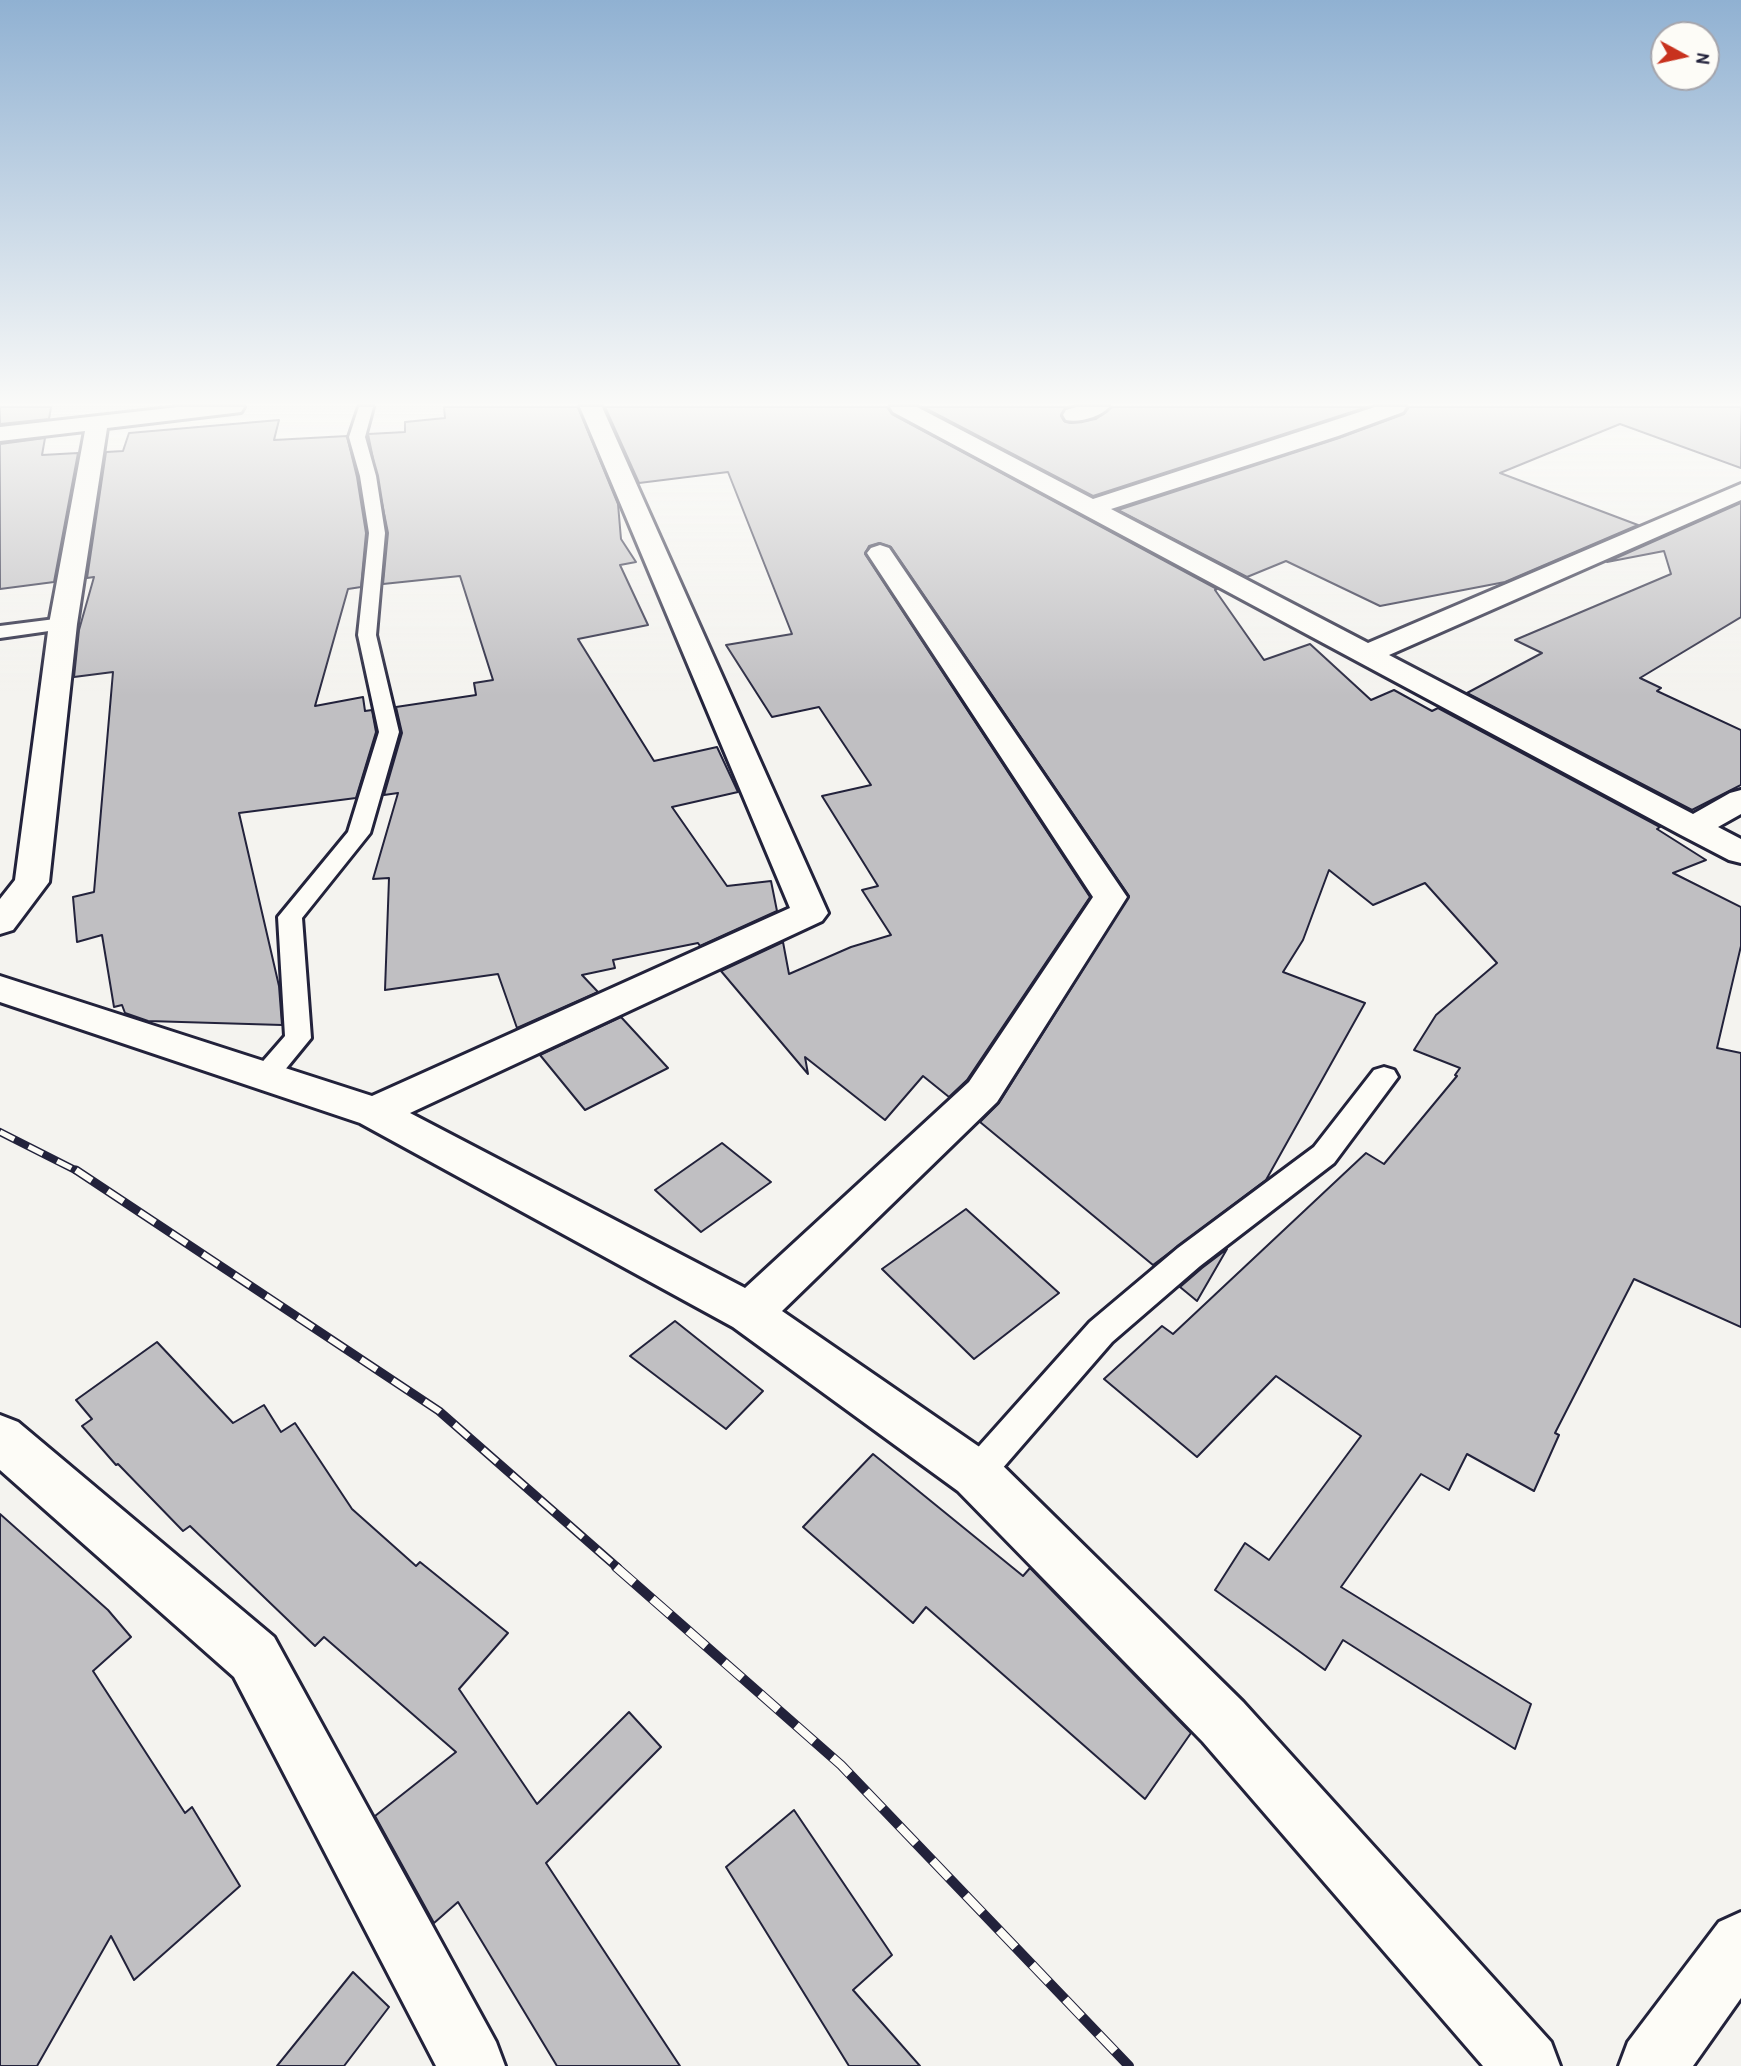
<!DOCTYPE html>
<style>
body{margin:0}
#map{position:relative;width:1741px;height:2066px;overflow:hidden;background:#f4f3ef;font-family:"Patrick Hand",sans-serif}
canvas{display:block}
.north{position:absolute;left:1650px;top:21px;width:70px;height:70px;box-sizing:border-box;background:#fdfcf7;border:2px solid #a5a5ac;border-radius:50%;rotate:98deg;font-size:19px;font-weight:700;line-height:28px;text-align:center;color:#22223b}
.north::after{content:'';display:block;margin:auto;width:24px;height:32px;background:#c8321e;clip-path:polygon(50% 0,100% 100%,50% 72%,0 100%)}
</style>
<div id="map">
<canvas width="1741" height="2066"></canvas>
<div class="north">N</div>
</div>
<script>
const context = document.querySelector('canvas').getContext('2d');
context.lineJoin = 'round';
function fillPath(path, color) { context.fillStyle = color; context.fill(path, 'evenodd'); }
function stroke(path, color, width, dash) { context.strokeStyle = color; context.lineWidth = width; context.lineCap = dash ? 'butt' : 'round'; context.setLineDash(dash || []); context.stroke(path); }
const building = new Path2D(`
 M0,407H51L49,419L0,424Z
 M444,407H578L618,504L621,539L636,562L620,565L648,625L578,639L654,761L717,747L738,792L672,807L727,886L771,881L777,911L700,946L698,943L613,960L615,968L582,975L598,992L517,1028L498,974L385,990L389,878L373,879L398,793L384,795L402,733L396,707L476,695L474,683L493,680L460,576L383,584L388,533L368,434L405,432V422L445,418Z
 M605,407H887L892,414L1217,589L1215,590L1264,660L1310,644L1371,700L1394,690L1432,711L1438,708L1660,827L1657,829L1706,860L1673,873L1741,907V946L1717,1048L1741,1053V1327L1634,1279L1555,1433L1559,1435L1534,1491L1467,1454L1449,1490L1421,1474L1341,1587L1531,1704L1515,1749L1343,1640L1325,1670L1215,1590L1245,1543L1269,1560L1361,1436L1276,1376L1197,1457L1104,1379L1162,1326L1173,1334L1366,1153L1384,1164L1457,1076L1455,1075L1460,1068L1414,1050L1436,1015L1497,963L1425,883L1373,905L1329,870L1303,940L1283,972L1365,1003L1266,1180L1153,1265L980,1122L999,1103L1129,896L891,547L879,543L869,546L865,554L1090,897L967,1080L949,1097L923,1076L885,1120L805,1057L808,1074L721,971L783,942L789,974L851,947L891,935L862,890L878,886L822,796L871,785L819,707L772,717L726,645L792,634L728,472L639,483Z
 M923,407H1067L1061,416L1064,421L1071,423L1096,419L1112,407H1367L1093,496Z
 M1409,407H1741V468L1620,424L1500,473L1638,525L1505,582L1380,606L1286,561L1247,577L1118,510L1339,438L1404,414Z
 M279,420L274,440L347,436L357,477L366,533L361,587L348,589L315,706L363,697L365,711L372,710L376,732L356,798L239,813L279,986L282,1025L148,1021L125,1013L122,1005L114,1007L102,935L77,942L73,897L94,892L113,672L74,677L79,630L94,577L87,578L106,452L123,451L129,433Z
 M45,438L42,455L78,453L54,582L0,589V444Z
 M1741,503V617L1640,678L1661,688L1657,691L1741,730V785L1692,810L1467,693L1542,653L1515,640L1671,574L1664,551L1607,562Z
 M621,1017L668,1068L585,1110L540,1055Z
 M722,1143L771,1182L701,1232L655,1190Z
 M966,1209L1059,1293L974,1359L882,1269Z
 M1227,1249L1197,1301L1180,1287L1202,1268Z
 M675,1321L763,1391L726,1429L630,1356Z
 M157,1342L233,1423L264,1405L281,1432L295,1423L352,1509L416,1566L420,1562L508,1633L459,1689L537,1804L629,1712L661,1747L546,1863L680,2066H557L458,1902L434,1923L375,1816L456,1752L324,1637L315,1646L190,1526L183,1531L118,1464L116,1465L82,1426L92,1419L76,1400Z
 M873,1454L1023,1576L1030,1568L1191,1733L1145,1799L926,1607L913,1623L803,1527Z
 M0,1514L108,1610L131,1637L93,1671L185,1813L192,1807L240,1886L134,1980L111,1936L37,2066H0Z
 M794,1810L892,1955L853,1990L920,2066H849L726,1867Z
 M353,1972L389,2007L344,2066H277Z`);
fillPath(building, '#c0bfc2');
stroke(building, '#22223b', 2);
const lane = new Path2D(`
 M359,407H373L365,437L376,476L385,533L376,635L399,732L370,833L302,918L311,1038L275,1082L265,1085L255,1082L251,1075L285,1036L278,917L348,832L379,732L358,635L369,533L360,476L349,437Z
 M63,618L72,624L70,628L0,638V626Z
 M1384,1067L1394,1070L1398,1077L1334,1163L1200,1266L1112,1342L988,1485L976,1490L964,1485L959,1474L964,1463L1090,1322L1178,1248L1314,1147L1374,1070Z`);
const street = new Path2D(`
 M178,407H244L241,412L233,413L107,428L77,624L49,882L13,930L0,934V899L15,880L49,624L85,431L0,441V427Z
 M580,407H602L828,913L822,921L410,1113L745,1288L969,1082L1093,897L867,553L871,548L880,545L889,548L1127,897L997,1102L782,1311L994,1457L1243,1702L1551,2042L1560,2066H1483L1203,1742L958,1491L733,1327L360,1123L0,1002V976L372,1096L790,908Z
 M890,407H917L1093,499L1375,407H1406L1403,412L1338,436L1111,509L1368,643L1741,484V500L1389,655L1693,814L1730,793L1741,790V814L1718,827L1741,839V863L1729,860L1681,835L893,412Z
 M1077,407H1109C1100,417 1079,423 1066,420L1063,415L1066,410Z
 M0,1415L18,1422L274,1637L496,2042L505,2066H436L234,1677L0,1470Z`);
const secondary = new Path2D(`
 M1741,1912V1998L1693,2066H1619L1628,2042L1719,1922Z`);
stroke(lane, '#22223b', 6);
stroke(street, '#22223b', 6);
stroke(secondary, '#22223b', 6);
fillPath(lane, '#fdfcf7');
fillPath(street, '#fdfcf7');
fillPath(secondary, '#fdfcf7');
const railFar2 = new Path2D(`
 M0,1132L79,1172`);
const railFar1 = new Path2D(`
 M76,1170L439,1411L618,1568`);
const rail = new Path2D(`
 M616,1567L841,1765L1129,2066`);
stroke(railFar2, '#22223b', 8);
stroke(railFar1, '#22223b', 9);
stroke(rail, '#22223b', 10);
stroke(railFar2, '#fdfcf7', 5, [16]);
stroke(railFar1, '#fdfcf7', 6, [19]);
stroke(rail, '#fdfcf7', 8, [24]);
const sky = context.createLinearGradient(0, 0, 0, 696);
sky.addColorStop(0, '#90b1d2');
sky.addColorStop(0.58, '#fafaf8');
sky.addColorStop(1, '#fafaf800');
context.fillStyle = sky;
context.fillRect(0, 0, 1741, 696);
</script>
